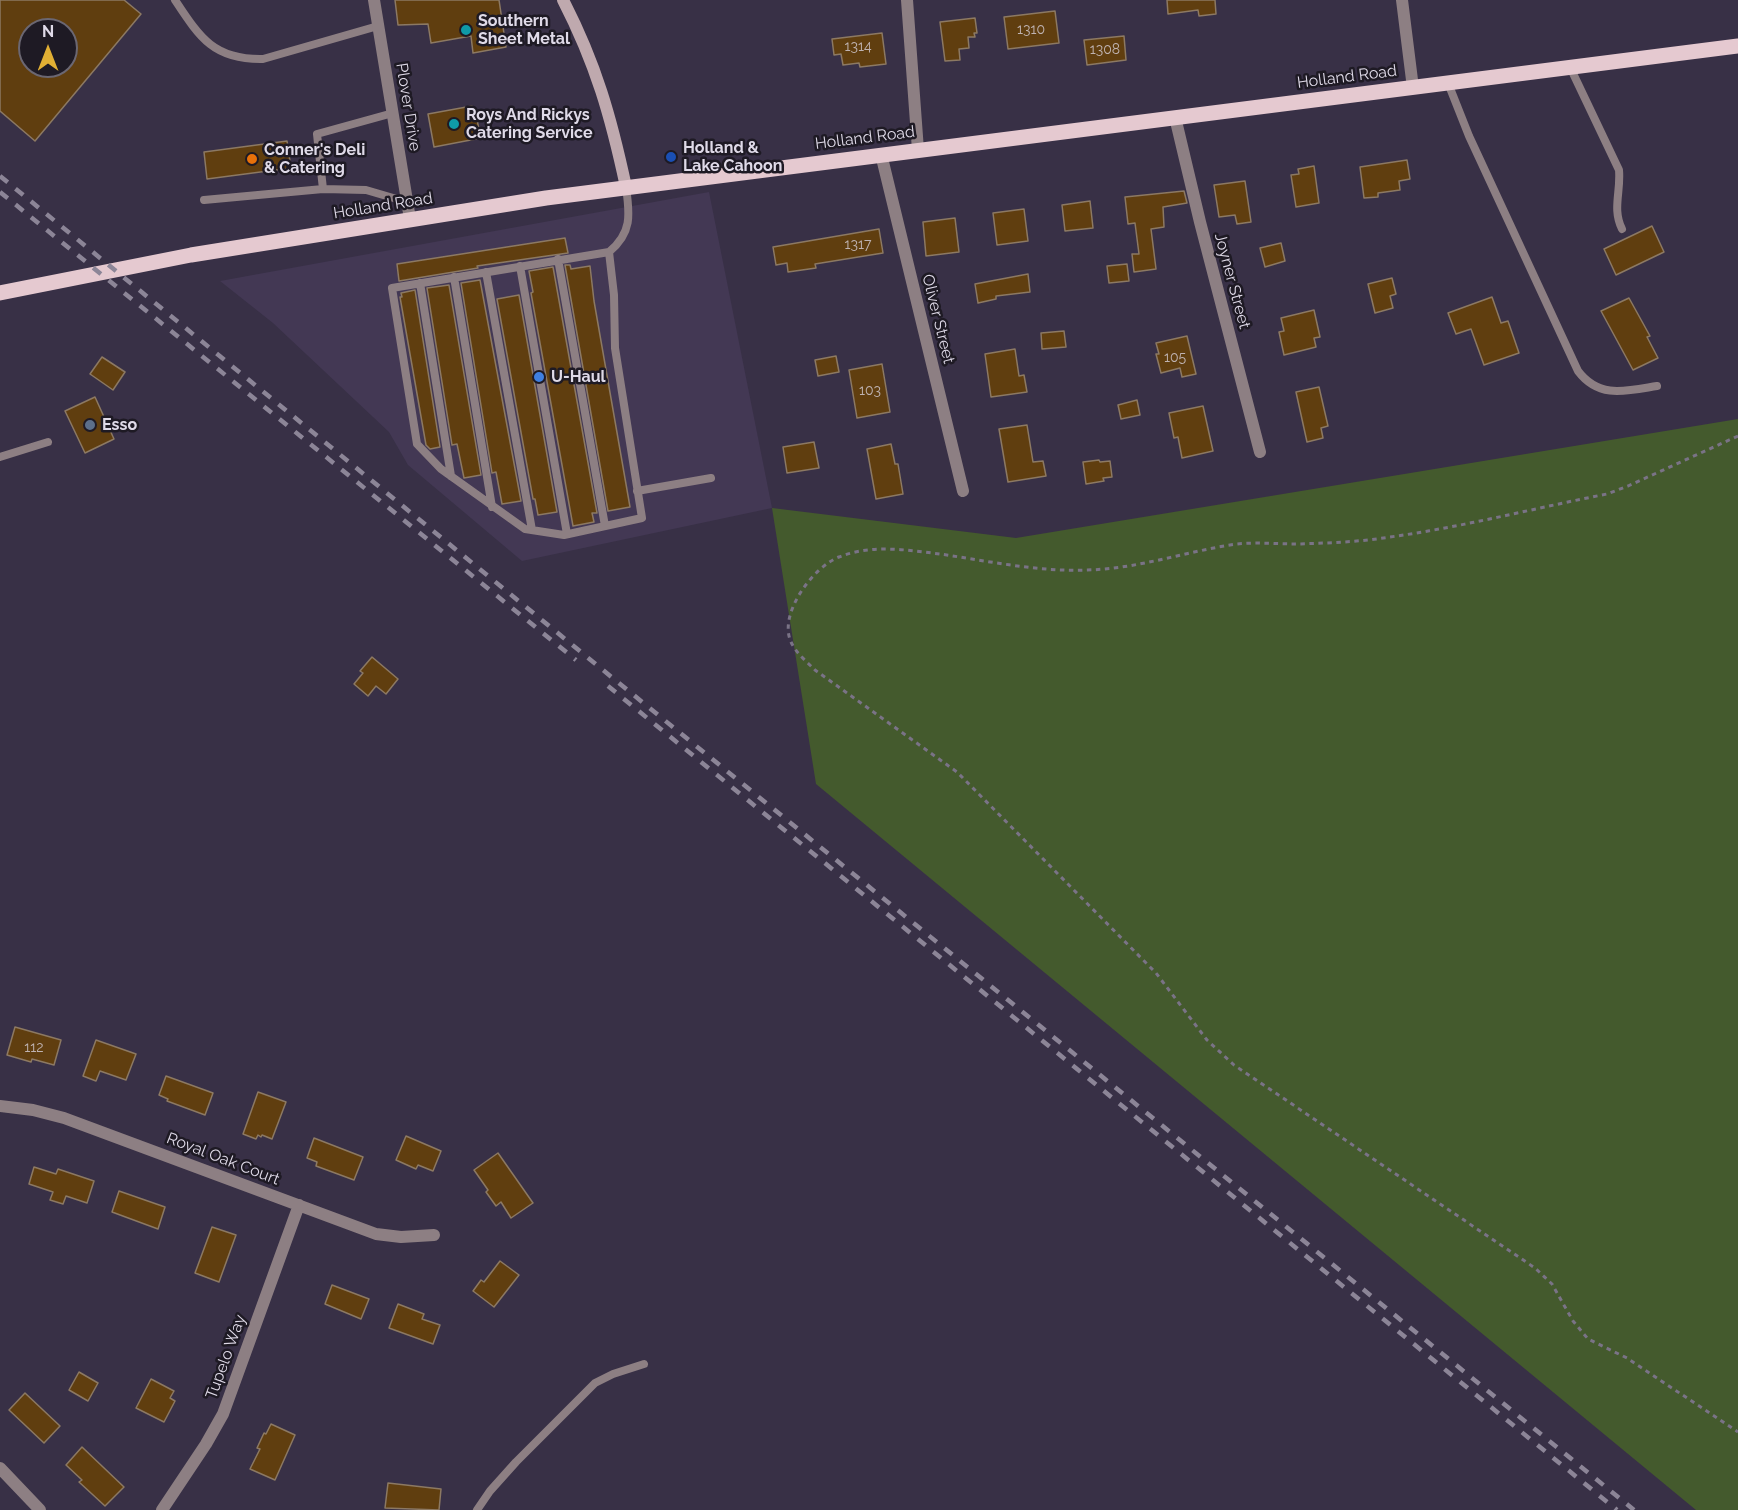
<!DOCTYPE html>
<style>
body{margin:0}
#map{position:relative;width:1738px;height:1510px;overflow:hidden;background:#383046;font-family:Raleway,sans-serif}
canvas{display:block}
.north{position:absolute;left:18px;top:18px;width:60px;height:60px;box-sizing:border-box;background:#1e1a24;border:2px solid #6b6772;border-radius:50%;rotate:0deg;font-size:16px;font-weight:700;line-height:24px;text-align:center;color:#dfdae8}
.north::after{content:'';display:block;margin:auto;width:21px;height:27px;background:#e1af34;clip-path:polygon(50% 0,100% 100%,50% 72%,0 100%)}
</style>
<div id="map">
<canvas width="1738" height="1510"></canvas>
<div class="north">N</div>
</div>
<script>
const context = document.querySelector('canvas').getContext('2d');
context.lineJoin = 'round';
function fillPath(path, color) { context.fillStyle = color; context.fill(path, 'evenodd'); }
function stroke(path, color, width, dash) { context.strokeStyle = color; context.lineWidth = width; context.lineCap = dash ? 'butt' : 'round'; context.setLineDash(dash || []); context.stroke(path); }
function label(font, color, halo, rows, align = 'center') {
  context.font = font + ' Raleway,sans-serif'; context.lineWidth = 5; context.setLineDash([]); context.textBaseline = 'middle'; context.strokeStyle = halo; context.fillStyle = color; for (const [text, x, y, turn = 0] of rows) {
    context.save(); context.translate(x, y); context.rotate((+turn || 0) * Math.PI / 180); context.textAlign = isNaN(turn) ? turn : align; if (halo) context.strokeText(text, 0, 0); context.fillText(text, 0, 0); context.restore();
  }
}
fillPath(new Path2D(`
 M709,192L772,508L522,561L408,465L389,432L273,323L220,281Z`), '#433854');
fillPath(new Path2D(`
 M1738,419V1510H1696L816,784L772,508L1016,538Z`), '#445a2d');
const building = new Path2D(`
 M0,0H124L141,14L35,141L0,111ZM30,30H66V66H30Z
 M395,0H499L506,47L473,53L471,36L431,43L428,24L398,25Z
 M1167,0H1215L1216,14L1199,16L1198,10L1168,14Z
 M1055,11L1059,43L1008,49L1004,17Z
 M975,18L977,33H974L975,37H968L969,48L959,49L960,60L945,61L940,22Z
 M882,33L886,64L860,67L859,63L843,65L841,54L834,55L832,39Z
 M1124,36L1126,60L1087,65L1084,40Z
 M472,106L474,120H477L480,134L476,135V139L434,147L428,114Z
 M287,141L291,168L207,179L204,152Z
 M1407,160L1410,179L1399,181L1400,190L1378,193V197L1364,198L1360,167Z
 M1314,166L1319,203L1296,207L1291,175L1299,174L1298,169Z
 M1245,181L1251,222L1237,224L1235,215L1219,217L1214,185Z
 M1184,191L1187,203L1163,207L1164,227L1151,229L1156,269L1134,272L1132,254H1139L1135,223L1128,224L1125,197Z
 M1090,201L1093,228L1065,231L1062,205Z
 M1024,209L1028,241L997,245L993,213Z
 M955,218L959,252L926,256L923,222Z
 M1652,226L1664,252L1616,275L1604,249Z
 M879,229L883,253L815,264L816,268L788,272L787,263L776,265L773,247Z
 M565,238L568,253L477,266L478,268L399,281L397,264Z
 M1281,243L1285,261L1265,267L1260,248Z
 M1127,264L1129,281L1109,283L1107,266Z
 M565,265H570L571,269L590,266L594,301L630,507L608,511Z
 M553,267L597,513H592L594,522L573,526L531,293L533,292L529,271Z
 M1028,274L1030,292L996,296V299L978,303L975,284Z
 M1392,278L1396,294L1390,296L1393,308L1375,313L1368,284Z
 M480,280L521,501L502,504L496,472L492,473L461,283Z
 M449,285L481,475L464,478L457,444L452,445L427,288Z
 M415,290L440,447L430,449L426,445L400,297H402L401,293Z
 M519,295L557,512L538,515L535,499H533L497,299Z
 M1492,297L1501,323L1508,321L1519,353L1484,365L1471,329L1456,334L1448,313Z
 M1629,298L1650,336L1647,337L1658,358L1633,370L1601,311Z
 M1314,310L1320,337L1314,338L1316,347L1284,355L1279,332L1284,331L1281,318Z
 M1064,331L1066,347L1042,349L1041,333Z
 M1187,336L1196,374L1182,377L1180,368L1161,373L1156,354H1159L1156,343Z
 M1015,349L1019,376L1024,375L1027,392L991,397L985,354Z
 M836,356L839,372L818,376L815,360Z
 M102,357L125,372L113,390L90,374Z
 M882,364L890,412L857,418L849,370Z
 M1319,387L1328,426L1321,428L1323,438L1307,442L1296,392Z
 M95,397L114,439L85,453L65,411Z
 M1137,400L1140,415L1121,419L1118,405Z
 M1203,406L1213,451L1182,458L1178,437L1174,438L1169,413Z
 M1027,425L1033,462L1043,461L1046,476L1008,482L999,429Z
 M814,442L819,468L787,473L783,447Z
 M891,444L895,464H898L903,494L876,499L867,449Z
 M1099,460L1100,462L1110,461L1112,477L1103,478L1104,481L1086,484L1083,462Z
 M372,657L398,679L386,694L376,686L368,696L354,684L363,673L360,671Z
 M15,1027L61,1040L54,1065L32,1059L31,1062L7,1055Z
 M96,1040L136,1054L126,1080L100,1071L96,1081L83,1076Z
 M166,1076L213,1093L205,1115L167,1101L168,1099L159,1095Z
 M258,1092L286,1102L272,1139L262,1135L261,1137L258,1135L256,1139L243,1134Z
 M406,1136L441,1151L433,1171L418,1165L416,1169L396,1160Z
 M314,1138L363,1157L354,1180L316,1166L317,1162L307,1158Z
 M498,1153L533,1203L511,1218L501,1202L496,1206L486,1192L488,1190L474,1170Z
 M34,1167L56,1174L58,1169L94,1181L87,1203L66,1196L63,1204L50,1200L53,1192L29,1184Z
 M119,1191L165,1207L158,1229L112,1212Z
 M212,1227L236,1235L219,1282L195,1273Z
 M500,1261L519,1275L494,1307L473,1291L481,1280L484,1282Z
 M332,1285L369,1299L361,1319L325,1304Z
 M398,1304L424,1314L422,1319L440,1325L433,1344L389,1328Z
 M79,1372L98,1383L88,1401L69,1390Z
 M151,1379L174,1391L170,1398L175,1401L164,1422L136,1408Z
 M25,1393L60,1426L44,1443L9,1410Z
 M271,1424L295,1435L275,1480L250,1469L260,1449L257,1448L264,1433L266,1434Z
 M82,1447L124,1487L105,1506L79,1482L82,1480L66,1465Z
 M388,1483L441,1489L439,1510L385,1508Z`);
fillPath(building, '#603e0f');
stroke(building, '#8c7963', 1.5);
stroke(new Path2D(`
 M1738,436L1628,486L1607,494C1535,508 1463,527 1390,537C1359,542 1328,543 1297,544C1278,544 1257,542 1237,544C1187,551 1138,569 1087,570C1038,572 988,561 940,554C907,550 872,544 839,557C813,567 778,614 791,642C796,653 807,662 815,670L957,772L1156,973L1207,1040L1234,1065L1535,1268L1552,1284L1573,1321L1588,1339L1627,1358L1738,1432`), '#7a7386', 3, [4.5, 4.5]);
stroke(new Path2D(`
 M175,0C200,38 214,60 263,59L378,26
 M1570,67L1619,170C1621,192 1612,209 1622,229
 M1448,83L1469,136L1578,371C1599,399 1626,391 1657,386
 M323,189L317,134L393,113
 M204,200L323,189L366,190L407,202
 M609,252L614,295L615,348L642,518L564,535L525,529L441,469L417,444L392,288L609,252C632,233 630,215 626,187
 M558,259L605,526
 M520,266L567,534
 M486,272L532,530
 M454,277L492,507
 M420,283L451,476
 M0,457L48,442
 M637,491L711,478
 M477,1510L490,1491L516,1462L595,1383L613,1374L644,1364`), '#8d7f83', 8);
stroke(new Path2D(`
 M374,0L410,219
 M907,0L918,150
 M1402,0L1413,88
 M1175,117L1200,222L1260,452
 M881,154L963,491
 M0,1106L33,1110L64,1118L376,1234L401,1237L434,1235
 M0,1468L40,1510
 M162,1510L206,1444L223,1414L299,1205`), '#8d7f83', 12);
stroke(new Path2D(`
 M563,0C596,64 611,117 626,187`), '#bfa9ae', 12);
stroke(new Path2D(`
 M0,293L191,255L546,198L1738,46`), '#e5c9d0', 15);
stroke(new Path2D(`
 M0,176L598,666L1634,1510
 M0,192L576,660
 M608,686L1617,1510`), '#8c8597', 4.5, [10, 10]);
for (const [x, y, r, color] of [
 [466,30,6,"#0f9aa8"],
 [454,124,6,"#0f9aa8"],
 [671,157,6,"#1a4fb4"],
 [252,159,6,"#e8710a"],
 [539,377,6,"#3f7fe0"],
 [90,425,6,"#5c6f8a"]
]) { const dot = new Path2D(); dot.arc(x, y, r, 0, 2 * Math.PI); context.fillStyle = color; context.fill(dot); stroke(dot, '#1e1a24', 2); }
label('14px', '#bfb3b2', null, [
 ["1310",1031,30],
 ["1314",858,47],
 ["1308",1105,50],
 ["1317",858,245],
 ["105",1175,358],
 ["103",870,391],
 ["112",34,1048]
]);
label('bold 16px', '#dfdae8', '#1e1a24', [
 ["Southern",478,21],
 ["Sheet Metal",478,39],
 ["Roys And Rickys",466,115],
 ["Catering Service",466,133],
 ["Holland &",683,148],
 ["Lake Cahoon",683,166],
 ["Conner's Deli",264,150],
 ["& Catering",264,168],
 ["U-Haul",551,377],
 ["Esso",102,425]
], 'left');
label('16px', '#dfdae8', '#1e1a24', [
 ["Holland Road",1347,77,-7],
 ["Plover Drive",408,107,81],
 ["Holland Road",865,138,-7],
 ["Holland Road",383,206,-9],
 ["Joyner Street",1232,281,75],
 ["Oliver Street",938,319,76],
 ["Royal Oak Court",223,1159,21],
 ["Tupelo Way",226,1357,-70]
]);
</script>
